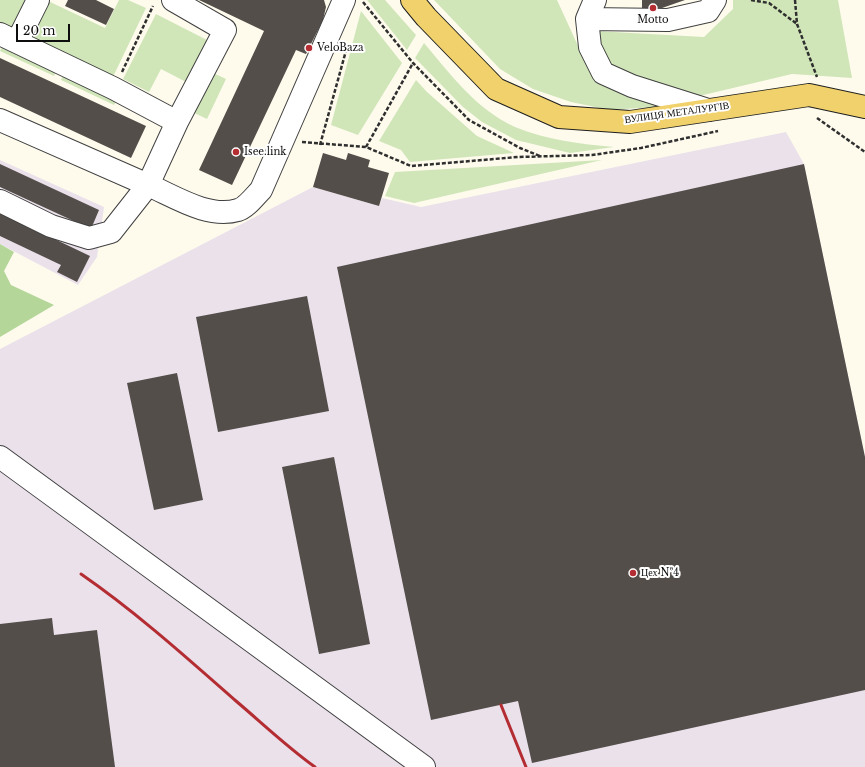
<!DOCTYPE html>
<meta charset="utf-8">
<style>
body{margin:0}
#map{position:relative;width:865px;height:767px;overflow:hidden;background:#fefbed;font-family:"Libre Baskerville",serif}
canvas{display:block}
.scale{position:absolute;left:16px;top:24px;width:54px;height:18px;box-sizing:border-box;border:2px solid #0d0d0d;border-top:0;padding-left:5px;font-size:12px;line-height:14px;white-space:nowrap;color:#0d0d0d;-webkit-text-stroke:3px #fff;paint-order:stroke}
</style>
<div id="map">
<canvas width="865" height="767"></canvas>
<div class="scale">20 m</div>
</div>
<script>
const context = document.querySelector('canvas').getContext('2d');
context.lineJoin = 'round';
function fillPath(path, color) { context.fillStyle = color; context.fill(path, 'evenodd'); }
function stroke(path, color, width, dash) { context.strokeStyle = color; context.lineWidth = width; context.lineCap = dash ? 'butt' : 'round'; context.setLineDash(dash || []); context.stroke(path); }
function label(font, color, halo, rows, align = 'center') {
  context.font = font + ' "Libre Baskerville",serif'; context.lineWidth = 4; context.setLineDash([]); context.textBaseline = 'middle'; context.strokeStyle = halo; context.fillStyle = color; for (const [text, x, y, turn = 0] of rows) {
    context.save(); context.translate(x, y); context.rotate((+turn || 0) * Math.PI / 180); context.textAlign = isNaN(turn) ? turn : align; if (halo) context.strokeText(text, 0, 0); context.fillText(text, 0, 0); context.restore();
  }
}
fillPath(new Path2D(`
 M786,132L804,164L865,457V767H0V349L313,187L379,206L382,198L421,207Z
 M0,160L104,207L97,257L78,285L0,244Z`), '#eae1eb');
fillPath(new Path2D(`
 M0,0H30L14,33L0,27Z
 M46,0L105,28L119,0H128L146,8L112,79L26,39Z
 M367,0H385L416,35L407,50Z
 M434,0H557L590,72L613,89L668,106L610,110L571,102L533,89L500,69Z
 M733,0H838L852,78L792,74L695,97L621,75L607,64L595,31L704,37L733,9Z
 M361,11L402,63L358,135L331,125Z
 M156,14L209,41L188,83L161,69L149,92L123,79Z
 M424,43C450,74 477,110 515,127C547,140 580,144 614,147L570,153L516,140L482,122L463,107L415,58Z
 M3,44L57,69L54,76L0,51Z
 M209,71L226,79L207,119L190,111Z
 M64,73L118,98L114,105L61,80Z
 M416,80L427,92L477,136L514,153L410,162L401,150L379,141Z
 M602,160L414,203L385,196L395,172Z`), '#d0e6b9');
fillPath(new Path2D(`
 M0,244L14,252L4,271L11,285L54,305L0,337Z`), '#b4d699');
fillPath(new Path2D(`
 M68,0H96L114,9L106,25L65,6Z
 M199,0H324L326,7L323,20L306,54L296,50L232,185L199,170L264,31Z
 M642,0H685L642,15Z
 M0,58L146,126L131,158L0,97Z
 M323,153L346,160L348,153L370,160L368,167L389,173L379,206L313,187Z
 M0,164L99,210L91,229L0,187Z
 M804,164L865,457V690L532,763L518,701L431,720L337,267Z
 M0,213L90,256L77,282L57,272L61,265L0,236Z
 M307,296L329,411L218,432L196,317Z
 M177,373L203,500L154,510L127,383Z
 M334,457L370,644L319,654L282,467Z
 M52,618L54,635L97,630L115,767H0V624Z`), '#544e4a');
const minor = new Path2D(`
 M173,0L225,30L177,122L148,185C174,196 208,219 238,210C246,208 255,196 261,190L344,0
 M595,0L587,19L590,47L603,73L632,86L708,110
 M587,19L668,20L708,11L715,0
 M0,34L113,88L177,122
 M17,42L38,0
 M0,120L148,185L111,232L89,238L51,226L0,201
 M0,457L424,767`);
const major = new Path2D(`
 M412,0L426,17L496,89L559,117L630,122L809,95L865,107`);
stroke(minor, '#404040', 24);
stroke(major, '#1e1e1e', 24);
stroke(new Path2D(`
 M751,0L769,3L797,24
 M795,0L797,24L817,77
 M363,2L413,63L469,120L520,148L540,156
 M122,72L153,6
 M817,118L865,152
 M302,142L366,147L411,166L518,157L592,155L641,148L718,131
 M320,145L347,47
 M366,147L413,63`), '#2f2f2f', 2.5, [4, 2]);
stroke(minor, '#fff', 22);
stroke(major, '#f0d16b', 22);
stroke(new Path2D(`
 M81,574C136,612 186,657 236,701C262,723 287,747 315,767
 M501,705L526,767`), '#b42d33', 3);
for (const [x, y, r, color] of [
 [653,8,4,"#b42d33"],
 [309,48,4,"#b42d33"],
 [236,152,4,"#b42d33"],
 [633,573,4,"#b42d33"]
]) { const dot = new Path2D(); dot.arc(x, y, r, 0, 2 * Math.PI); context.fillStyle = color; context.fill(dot); stroke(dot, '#fff', 1.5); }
label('10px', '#0d0d0d', '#fff', [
 ["Motto",653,20,"center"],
 ["VeloBaza",317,48],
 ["Isee.link",244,152],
 ["Цех №4",641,573]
], 'left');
label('10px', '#0d0d0d', '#fff', [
 ["ВУЛИЦЯ МЕТАЛУРГІВ",677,113,-8]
]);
</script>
